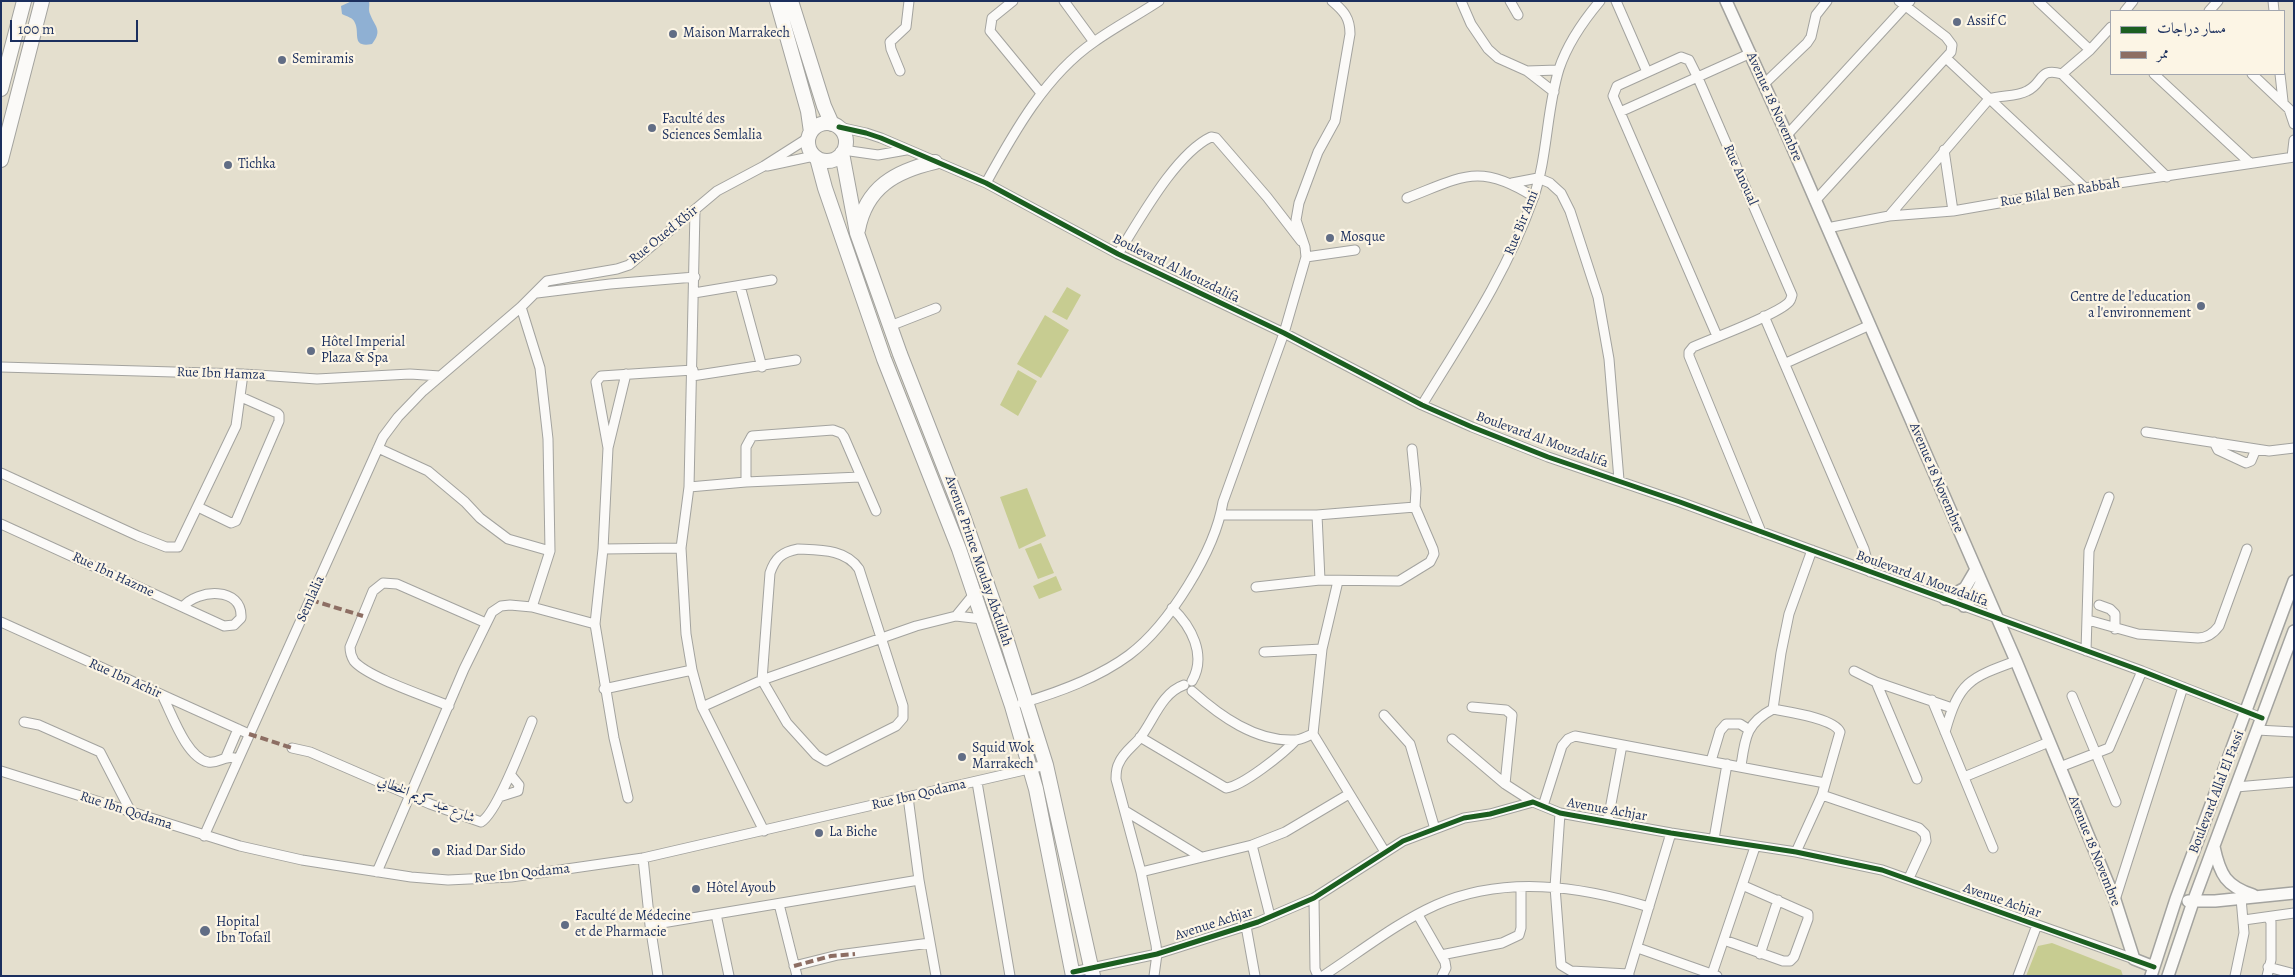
<!DOCTYPE html>
<meta charset="utf-8">
<style>
body{margin:0}
#map{position:relative;width:2295px;height:977px;overflow:hidden;background:#e4dfce;font-family:Alegreya,Amiri,serif}
canvas{display:block}
.frame{position:absolute;inset:0;border:2px solid #1b2f5e;pointer-events:none}
.legend{position:absolute;left:2110px;top:10px;width:175px;height:65px;box-sizing:border-box;background:#fcf5e5;border:1px solid #a2a6af;margin:0;padding:6px 9px;list-style:none;font-size:15px;color:#1b2f5e}
.legend li{display:flex;align-items:center;gap:10px;height:25px}
.legend b{width:25px;border:1px solid #a2a6af}
.scale{position:absolute;left:10px;top:20px;width:128px;height:22px;box-sizing:border-box;border:2px solid #1b2f5e;border-top:0;padding-left:6px;font-size:15px;line-height:18px;white-space:nowrap;color:#1b2f5e;-webkit-text-stroke:4px #fcf5e5;paint-order:stroke}
</style>
<div id="map">
<canvas width="2295" height="977"></canvas>
<div class="frame"></div>
<ul class="legend">
<li><b style="height:6px;background:#1b5e20"></b>مسار دراجات</li>
<li><b style="height:6px;background:#8d6e63"></b>ممر</li>
</ul>
<div class="scale">100 m</div>
</div>
<script>
const context = document.querySelector('canvas').getContext('2d');
context.lineJoin = 'round';
function fillPath(path, color) { context.fillStyle = color; context.fill(path, 'evenodd'); }
function stroke(path, color, width, dash) { context.strokeStyle = color; context.lineWidth = width; context.lineCap = dash ? 'butt' : 'round'; context.setLineDash(dash || []); context.stroke(path); }
function label(font, color, halo, rows, align = 'center') {
  context.font = font + ' Alegreya,Amiri,serif'; context.lineWidth = 4.5; context.setLineDash([]); context.textBaseline = 'middle'; context.strokeStyle = halo; context.fillStyle = color; for (const [text, x, y, turn = 0] of rows) {
    context.save(); context.translate(x, y); context.rotate((+turn || 0) * Math.PI / 180); context.textAlign = isNaN(turn) ? turn : align; if (halo) context.strokeText(text, 0, 0); context.fillText(text, 0, 0); context.restore();
  }
}
fillPath(new Path2D(`
 M1067,287L1081,295L1067,320L1052,312Z
 M1045,315L1069,330L1041,378L1017,364Z
 M1018,370L1037,381L1018,416L1000,405Z
 M1027,488L1046,536L1019,549L1000,497Z
 M1041,543L1054,573L1038,579L1025,549Z
 M1056,576L1062,590L1039,599L1033,586Z
 M2052,943L2121,970L2123,976H2026L2038,946Z`), '#c7cc91');
fillPath(new Path2D(`
 M352,1H369C370,6 368,9 370,14C375,27 383,30 372,44C351,48 360,33 355,23C353,17 347,17 342,14L341,6Z`), '#8fb0d3');
const street = new Path2D(`
 M1013,1L992,18L990,31L1041,93
 M1064,1L1094,42
 M1461,1L1471,24L1488,49L1498,58L1527,71L1554,92
 M1510,1L1518,15
 M1616,1L1647,72
 M2038,1L2090,50
 M2273,1L2274,11
 M2125,11L2133,1
 M2209,11L2218,1
 M1946,58L2085,188
 M900,71L891,49L890,42L906,27L909,1
 M1527,71L1558,70
 M2062,74L2090,50L2111,27
 M2154,74L2250,163
 M2252,74L2289,109L2294,124
 M2280,74L2283,101
 M1764,84L1807,43L1811,37L1816,15L1827,1
 M1620,112L1751,53
 M839,127L866,133L881,138L986,183L1118,254L1284,333L1422,405L1472,427L1548,457L1680,502L2142,671L2262,718
 M1787,135L1910,1
 M843,150L878,155L906,150
 M1944,150L1953,211
 M2292,157L2294,140
 M767,166L814,156
 M986,183C1014,132 1046,75 1094,42C1115,27 1138,15 1159,1
 M1512,183L1538,178L1550,183L1561,193L1570,211L1598,297L1609,359L1619,480
 M1407,198C1462,177 1479,162 1534,197
 M1815,201L1951,52L1952,45L1946,37L1899,1
 M695,210L689,487L681,548L686,634L692,670L702,707L764,831
 M1889,216L1989,99C2001,95 2016,97 2027,91C2044,83 2038,67 2062,74L2167,177
 M1827,228L1889,216L1953,211L2085,188L2294,157
 M1118,254C1139,221 1175,154 1211,137L1216,138L1267,197L1301,241
 M1306,257L1355,250
 M740,286L762,367
 M537,293L610,284L695,277
 M694,293L772,280
 M521,307L540,368L548,439L550,551L532,607
 M1764,316L1864,549L1870,572
 M890,326L936,308
 M1717,336L1613,96L1617,86L1681,57L1689,60L1698,78L1792,295C1791,298 1791,300 1789,302C1777,315 1713,338 1693,347L1689,352V356L1761,532
 M1786,363L1870,325
 M1,367L243,374L317,379L410,374L440,376
 M692,376L796,360
 M1422,405C1463,338 1507,273 1533,199C1548,157 1546,111 1559,69C1567,45 1584,20 1600,1
 M2146,432L2269,451L2294,448
 M2214,442L2218,450L2246,463L2251,461L2256,449
 M378,448L428,471L465,502L480,518L508,539L550,551
 M608,448L626,374
 M1,473L138,536L166,547H178L236,426L243,374
 M746,482V447L752,436L833,430L841,433L844,437L876,511
 M689,487L746,482L860,477
 M198,507L231,523L236,521L279,421V415L277,413L241,397
 M1221,515H1317L1415,507
 M1317,515L1320,580
 M1,524L224,626L234,625L241,618C243,586 197,589 183,607
 M603,549L681,548
 M798,549C820,550 846,549 859,569L903,706V718L896,726L826,761L816,755L787,723L762,680L770,573C775,558 782,552 798,549Z
 M1338,581L1322,649L1313,734L1385,852
 M1256,587L1320,580L1399,581L1430,562L1434,554L1433,549L1415,507L1416,489L1412,449
 M2099,605L2110,609L2115,614V629
 M1172,608C1191,626 1207,655 1192,681
 M956,616L974,594
 M2088,620L2138,634L2198,638C2207,638 2213,634 2219,626L2247,549
 M1,622L249,734
 M2086,651L2089,551L2109,497
 M1264,652L1322,649
 M1854,671L1876,682L1952,708
 M1876,682L1917,779
 M604,689L692,670
 M1192,691C1220,716 1256,742 1295,740C1301,740 1307,736 1313,734
 M162,695C172,714 186,757 208,762C220,764 224,754 238,759
 M2072,696L2116,802
 M1932,700L1993,848
 M1022,703C1059,692 1098,678 1129,655C1169,625 1215,551 1223,502L1284,333L1306,257L1305,247L1296,220L1299,203L1318,152L1335,121L1350,34C1350,18 1344,11 1332,1
 M449,706C428,697 367,677 354,661C351,656 350,652 350,647L373,591L383,583L397,584L486,623
 M702,707L762,680L916,626L956,616L982,619
 M1472,707L1506,710L1512,715L1505,784
 M1773,709L1781,653L1789,614L1812,550
 M1384,715L1410,744L1435,829
 M24,722L39,725L100,752L132,814
 M2257,730L2294,732
 M1945,732C1959,682 1969,678 2016,661
 M1140,737L1226,788C1243,786 1284,753 1296,740
 M1452,739L1505,784L1533,802
 M292,748L310,752L430,804L481,822C497,813 524,741 532,721
 M226,757L238,729
 M1711,761L1720,731L1726,724H1740L1748,729
 M1741,766C1745,738 1746,723 1773,709C1788,712 1834,718 1840,732L1822,795L1796,852
 M2060,767L2109,748L2142,671
 M1,771L240,846L302,860L411,877L448,880L511,877L643,858L1046,765
 M1964,777L2049,742
 M977,782L1010,976
 M2236,787L2294,782
 M1822,795L1919,828L1925,834L1926,841L1909,878
 M499,797L518,791L519,785L510,774
 M908,797L919,880L936,976
 M628,798L614,738L595,624L603,549L608,448L596,382L601,376L693,370
 M1543,806L1562,746L1568,739L1575,736L1825,783
 M1127,812L1201,857
 M1560,813L1555,887L1561,965L1571,971L1629,974
 M1608,820L1622,745
 M204,836L383,437L398,417L423,391L521,307L547,281L617,269L629,265L717,191L764,166L808,138
 M1714,839L1727,764
 M1252,845L1270,916
 M643,858L650,925L658,976
 M377,872L464,669L492,612L501,606L510,605L532,607L595,624
 M1141,872L1252,845L1285,832L1349,794
 M1314,898L1315,969L1318,976
 M2115,900L2183,687
 M779,904L797,976
 M716,914L729,976
 M1418,915L1445,962L1446,968L1442,976
 M2244,920L2294,913
 M650,925L919,880
 M1246,926L1255,976
 M1724,940L1783,961H1790L1794,957L1808,919V914L1742,885
 M1638,948L1717,976
 M1760,954L1778,900
 M1441,955L1502,943L1519,935L1521,928V887
 M794,966L838,955L930,943
 M2268,967L2294,974
 M1073,972L1157,954L1258,922L1314,898L1403,841L1464,818L1490,814L1533,802L1560,813L1671,833L1796,852L1882,870L2134,959
 M1712,974L1755,847
 M1154,976L1157,954L1156,945L1141,872L1116,779C1116,773 1116,768 1119,763C1123,753 1132,747 1139,739C1153,722 1161,693 1184,685
 M1323,976C1360,952 1396,923 1436,905C1505,875 1580,886 1649,907
 M1628,976L1671,833
 M2018,976L2037,925
 M2235,976L2244,933L2241,898
 M2267,976L2271,960V922L2268,917`);
const secondary = new Path2D(`
 M1726,1L1787,135L2016,661L2115,900L2134,959L2154,967
 M1945,599L1965,588L1975,571
 M1964,606L1974,597L1981,583
 M2214,847C2220,875 2226,886 2253,895
 M2188,901H2215L2294,893
 M2151,976L2176,899L2294,581
 M2168,976L2193,902L2294,631`);
const primary = new Path2D(`
 M777,1L808,111L811,132
 M791,1L824,106L832,124
 M1,89L24,1
 M808 142a19 19 0 1 1 38 0a19 19 0 1 1-38 0Z
 M842,153L857,233L900,354L961,510L1007,641L1046,765L1093,976
 M817,158L825,188L884,359L959,549L1012,706L1036,789L1073,976
 M1,160L42,1
 M858,230C866,187 896,171 935,162`);
stroke(street, '#a3a39f', 11);
stroke(secondary, '#a3a39f', 14);
stroke(primary, '#a3a39f', 16);
stroke(street, '#fbfaf8', 9);
stroke(secondary, '#fbfaf8', 11);
stroke(primary, '#fbfaf8', 14);
stroke(new Path2D(`
 M311,600L363,616
 M249,734L292,748
 M794,966L831,956L855,954`), '#8d6e63', 4, [8, 4]);
stroke(new Path2D(`
 M839,127L866,133L881,138L986,183L1118,254L1284,333L1422,405L1472,427L1548,457L1680,502L2142,671L2262,718
 M1073,972L1157,954L1258,922L1314,898L1403,841L1464,818L1490,814L1533,802L1560,813L1671,833L1796,852L1882,870L2154,967`), '#1b5e20', 5);
for (const [x, y, r, color] of [
 [1957,22,5,"#616d85"],
 [673,34,5,"#616d85"],
 [282,60,5,"#616d85"],
 [652,128,5,"#616d85"],
 [228,165,5,"#616d85"],
 [1330,238,5,"#616d85"],
 [2201,306,5,"#616d85"],
 [311,351,5,"#616d85"],
 [962,757,5,"#616d85"],
 [819,833,5,"#616d85"],
 [436,852,5,"#616d85"],
 [696,889,5,"#616d85"],
 [565,925,5,"#616d85"],
 [205,931,6,"#616d85"]
]) { const dot = new Path2D(); dot.arc(x, y, r, 0, 2 * Math.PI); context.fillStyle = color; context.fill(dot); stroke(dot, '#fcf5e5', 2); }
label('14px', '#1b2f5e', '#fcf5e5', [
 ["Assif C",1967,22],
 ["Maison Marrakech",683,34],
 ["Semiramis",292,60],
 ["Faculté des",662,120],
 ["Sciences Semlalia",662,136],
 ["Tichka",238,165],
 ["Mosque",1340,238],
 ["Centre de l'education",2191,298,"right"],
 ["a l'environnement",2191,314,"right"],
 ["Hôtel Imperial",321,343],
 ["Plaza & Spa",321,359],
 ["Squid Wok",972,749],
 ["Marrakech",972,765],
 ["La Biche",829,833],
 ["Riad Dar Sido",446,852],
 ["Hôtel Ayoub",706,889],
 ["Faculté de Médecine",575,917],
 ["et de Pharmacie",575,933],
 ["Hopital",216,923],
 ["Ibn Tofaïl",216,939]
], 'left');
label('14px', '#1b2f5e', '#fcf5e5', [
 ["Avenue 18 Novembre",1774,107,66],
 ["Rue Anoual",1740,175,66],
 ["Rue Bilal Ben Rabbah",2060,193,-9],
 ["Rue Bir Ami",1522,223,-68],
 ["Rue Oued Kbir",664,235,-39],
 ["Boulevard Al Mouzdalifa",1176,269,26],
 ["Rue Ibn Hamza",221,374,2],
 ["Boulevard Al Mouzdalifa",1542,440,20],
 ["Avenue 18 Novembre",1936,478,67],
 ["Avenue Prince Moulay Abdullah",978,561,71],
 ["Rue Ibn Hazme",113,575,25],
 ["Boulevard Al Mouzdalifa",1922,579,20],
 ["Semlalia",311,599,-66],
 ["Rue Ibn Achir",125,679,24],
 ["Boulevard Allal El Fassi",2217,792,-69],
 ["Rue Ibn Qodama",919,795,-13],
 ["شارع عبد كريم الخطابي",426,800,22],
 ["Avenue Achjar",1607,810,10],
 ["Rue Ibn Qodama",126,811,18],
 ["Avenue 18 Novembre",2094,851,68],
 ["Rue Ibn Qodama",522,874,-6],
 ["Avenue Achjar",2002,901,19],
 ["Avenue Achjar",1214,924,-18]
]);
</script>
